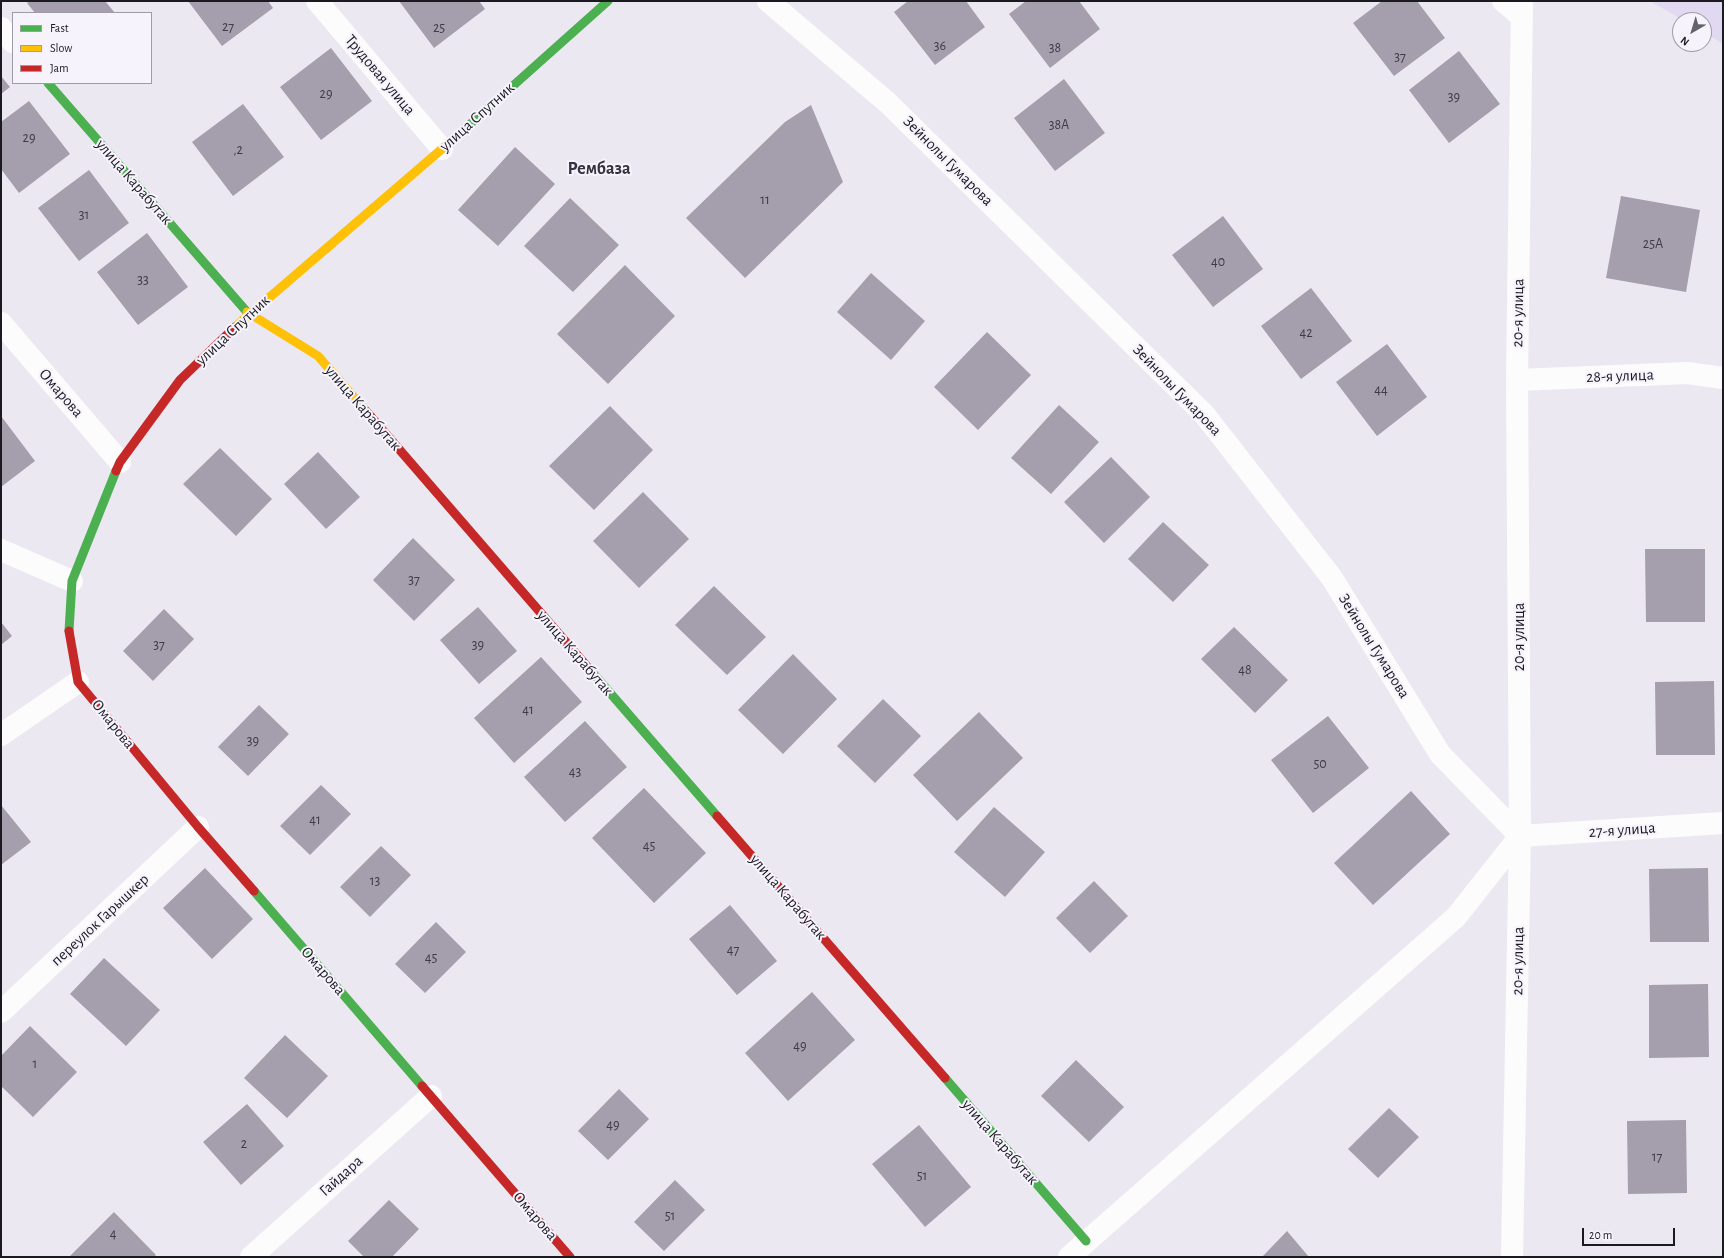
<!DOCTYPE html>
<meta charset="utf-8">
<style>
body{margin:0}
#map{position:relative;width:1724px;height:1258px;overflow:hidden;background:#ebe8f2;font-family:"Alegreya Sans",sans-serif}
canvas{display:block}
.frame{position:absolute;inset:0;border:2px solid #1c1a21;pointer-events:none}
.legend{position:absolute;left:12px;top:12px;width:140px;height:72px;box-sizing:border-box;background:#f6f3fd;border:1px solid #9f9ca5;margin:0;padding:5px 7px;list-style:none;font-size:12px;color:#1c1a21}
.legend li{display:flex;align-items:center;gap:8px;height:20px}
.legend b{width:20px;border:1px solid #9f9ca5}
.north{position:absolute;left:1672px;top:12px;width:40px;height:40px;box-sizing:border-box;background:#f6f3fd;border:1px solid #9f9ca5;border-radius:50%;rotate:218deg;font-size:11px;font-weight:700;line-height:16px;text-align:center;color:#1c1a21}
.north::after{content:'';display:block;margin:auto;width:14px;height:18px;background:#64626a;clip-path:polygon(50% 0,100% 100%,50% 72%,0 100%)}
.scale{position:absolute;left:1582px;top:1228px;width:93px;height:18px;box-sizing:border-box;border:2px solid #1c1a21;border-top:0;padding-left:5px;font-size:12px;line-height:14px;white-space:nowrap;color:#1c1a21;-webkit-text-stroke:3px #f6f3fd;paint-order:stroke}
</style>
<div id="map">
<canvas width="1724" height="1258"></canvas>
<div class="frame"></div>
<ul class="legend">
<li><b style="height:5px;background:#4caf50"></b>Fast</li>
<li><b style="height:5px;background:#ffc107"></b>Slow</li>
<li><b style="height:5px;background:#c62828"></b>Jam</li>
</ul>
<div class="north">N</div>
<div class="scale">20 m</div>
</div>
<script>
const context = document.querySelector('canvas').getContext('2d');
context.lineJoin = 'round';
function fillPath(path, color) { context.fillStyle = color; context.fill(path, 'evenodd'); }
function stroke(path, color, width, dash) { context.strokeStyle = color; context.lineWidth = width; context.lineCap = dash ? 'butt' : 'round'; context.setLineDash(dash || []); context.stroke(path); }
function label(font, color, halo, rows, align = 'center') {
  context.font = font + ' "Alegreya Sans",sans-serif'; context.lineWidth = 4; context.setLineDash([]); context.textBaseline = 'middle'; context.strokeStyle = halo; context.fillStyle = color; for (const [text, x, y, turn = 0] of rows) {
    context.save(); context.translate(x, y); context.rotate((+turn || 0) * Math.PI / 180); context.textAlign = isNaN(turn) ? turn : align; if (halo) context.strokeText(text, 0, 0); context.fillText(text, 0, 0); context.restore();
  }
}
fillPath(new Path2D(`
 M1650,1H1723V44L1704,32V20H1683Z`), '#e1d8f2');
fillPath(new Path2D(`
 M30,1H105L115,13H35L27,3Z
 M188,1H268L273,8L222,46Z
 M399,1H479L485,9L434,48Z
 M908,1H966L985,27L935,65L894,12Z
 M1026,1H1079L1100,29L1050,68L1009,14Z
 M1382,1H1417L1445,38L1394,76L1353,23Z
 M331,48L372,101L321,140L280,87Z
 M1459,51L1500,104L1449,143L1409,90Z
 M1,76L10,87L1,94Z
 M1064,79L1105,133L1055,171L1014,118Z
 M29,101L70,154L19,193L1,169V122Z
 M243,104L284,157L233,196L192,142Z
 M811,105L843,182L745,278L686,218L785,122Z
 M515,147L555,184L498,246L458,210Z
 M89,170L129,223L79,261L38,208Z
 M1621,196L1700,210L1686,292L1606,278Z
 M570,198L619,245L573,292L524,246Z
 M1223,216L1263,269L1213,307L1172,255Z
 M147,233L188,287L138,325L97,272Z
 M625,265L675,316L608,384L557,334Z
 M871,273L925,321L891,360L837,312Z
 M1311,288L1352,341L1301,379L1261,326Z
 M987,332L1031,375L978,430L934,387Z
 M1387,344L1427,397L1377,436L1336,382Z
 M1059,405L1099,442L1051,494L1011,458Z
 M610,406L653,450L594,510L549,466Z
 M1,416L35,461L1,487Z
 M220,448L272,499L236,536L183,484Z
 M318,452L360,497L326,529L284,484Z
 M1111,457L1150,497L1104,543L1064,502Z
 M643,492L689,539L639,588L593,541Z
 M1163,522L1209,565L1173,602L1128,559Z
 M413,538L455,580L414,621L373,580Z
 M1645,549H1705V622H1646Z
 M714,586L766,637L727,675L675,625Z
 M478,607L517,651L479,684L440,640Z
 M164,609L194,639L153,681L123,651Z
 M1,622L12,636L1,645Z
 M1234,627L1288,680L1255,713L1201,659Z
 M793,654L837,699L783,754L738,710Z
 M541,657L582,702L514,763L474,718Z
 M1714,681L1715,755H1656L1655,682Z
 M883,699L921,736L875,783L837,746Z
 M259,705L289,734L248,776L218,747Z
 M979,712L1023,758L957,821L913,775Z
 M1328,716L1369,768L1313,813L1271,760Z
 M585,721L627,767L565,822L524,777Z
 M321,785L351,814L310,855L280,826Z
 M644,788L706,853L654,903L592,838Z
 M1411,791L1450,834L1373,905L1334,863Z
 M1,805L31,842L1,865Z
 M994,807L1045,852L1005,897L954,852Z
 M381,846L411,875L370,917L340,887Z
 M205,868L253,919L212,959L163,908Z
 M1708,868L1709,942H1650L1649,869Z
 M1094,881L1128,916L1090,953L1056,918Z
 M730,905L777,961L737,995L689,939Z
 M436,922L466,952L425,993L395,964Z
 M104,958L160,1010L126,1046L70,994Z
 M1708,984L1709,1057L1649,1058V985Z
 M812,992L855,1040L788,1101L745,1053Z
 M30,1026L77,1072L33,1117L1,1086V1056Z
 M285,1035L328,1076L287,1118L244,1078Z
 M1076,1060L1124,1107L1089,1142L1041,1096Z
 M619,1089L649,1119L608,1160L578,1131Z
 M247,1104L284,1146L241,1185L203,1142Z
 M1389,1108L1419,1137L1378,1178L1348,1149Z
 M1686,1120L1687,1193L1628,1194L1627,1121Z
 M919,1125L971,1187L925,1227L872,1164Z
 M675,1180L705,1210L664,1251L634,1222Z
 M389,1200L419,1229L392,1257H364L348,1241Z
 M114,1212L156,1255L154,1257H69Z
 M1287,1231L1309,1257H1262Z`), '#a49ead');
stroke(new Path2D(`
 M317,1L442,149
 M768,1L888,103L1204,414L1332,578L1440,754L1520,836
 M1503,1L1521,16
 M1,28L13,42
 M1,323L120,462
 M1517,380L1688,373L1723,378
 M1,550L72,581
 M1,735L78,682
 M1520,836L1723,823
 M1,1012L198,827
 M251,1257L431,1096
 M1069,1257L1456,917L1520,836
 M1512,1257L1520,836L1517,380L1522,1`), '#fcfcfd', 22);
stroke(new Path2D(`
 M48,83L247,312
 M450,142L608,1
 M69,631L72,581L116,471
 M591,671L717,816
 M254,891L422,1086
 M945,1078L1086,1241`), '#4caf50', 9);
stroke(new Path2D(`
 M247,312L318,356L366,411
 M235,327L450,142`), '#ffc107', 9);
stroke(new Path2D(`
 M366,411L591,671
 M116,471L120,462L180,380L235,327
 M69,631L78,682L198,827L254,891
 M717,816L945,1078
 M422,1086L570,1257`), '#c62828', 9);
label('14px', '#3e3b44', null, [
 ["27",228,27],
 ["25",439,28],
 ["36",940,46],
 ["38",1055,48],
 ["37",1400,57],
 ["29",326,94],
 ["39",1454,97],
 ["38А",1059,125],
 ["29",29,138],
 [",2",238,150],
 ["11",765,200],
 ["31",84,215],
 ["25А",1653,244],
 ["40",1218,262],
 ["33",143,280],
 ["42",1306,333],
 ["44",1381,390],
 ["37",414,580],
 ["37",159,645],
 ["39",478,645],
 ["48",1245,670],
 ["41",528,710],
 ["39",253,741],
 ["50",1320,764],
 ["43",575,772],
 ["41",315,820],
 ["45",649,846],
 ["13",375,881],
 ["47",733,950],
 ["45",431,958],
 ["49",800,1046],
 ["1",35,1064],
 ["49",613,1125],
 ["2",244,1144],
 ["17",1657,1157],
 ["51",922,1176],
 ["51",670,1216],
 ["4",113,1234]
]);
label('16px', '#1c1a21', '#f6f3fd', [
 ["Трудовая улица",380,75,50],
 ["улица Спутник",477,117,-42],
 ["Зейнолы Гумарова",948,161,45],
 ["улица Карабутак",134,182,49],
 ["20-я улица",1518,313,-89],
 ["улица Спутник",233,330,-43],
 ["28-я улица",1620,376,-2],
 ["Зейнолы Гумарова",1177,390,46],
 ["Омарова",61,393,49],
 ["улица Карабутак",363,408,49],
 ["20-я улица",1519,637,-90],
 ["Зейнолы Гумарова",1374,646,58],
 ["улица Карабутак",575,653,49],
 ["Омарова",113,724,51],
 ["27-я улица",1622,830,-4],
 ["улица Карабутак",788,897,49],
 ["переулок Гарышкер",100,920,-43],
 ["20-я улица",1518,961,-89],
 ["Омарова",323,971,49],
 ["улица Карабутак",1000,1142,49],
 ["Гайдара",341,1176,-42],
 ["Омарова",535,1216,49]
]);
label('bold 18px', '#373240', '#f6f3fd', [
 ["Рембаза",599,169]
]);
</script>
